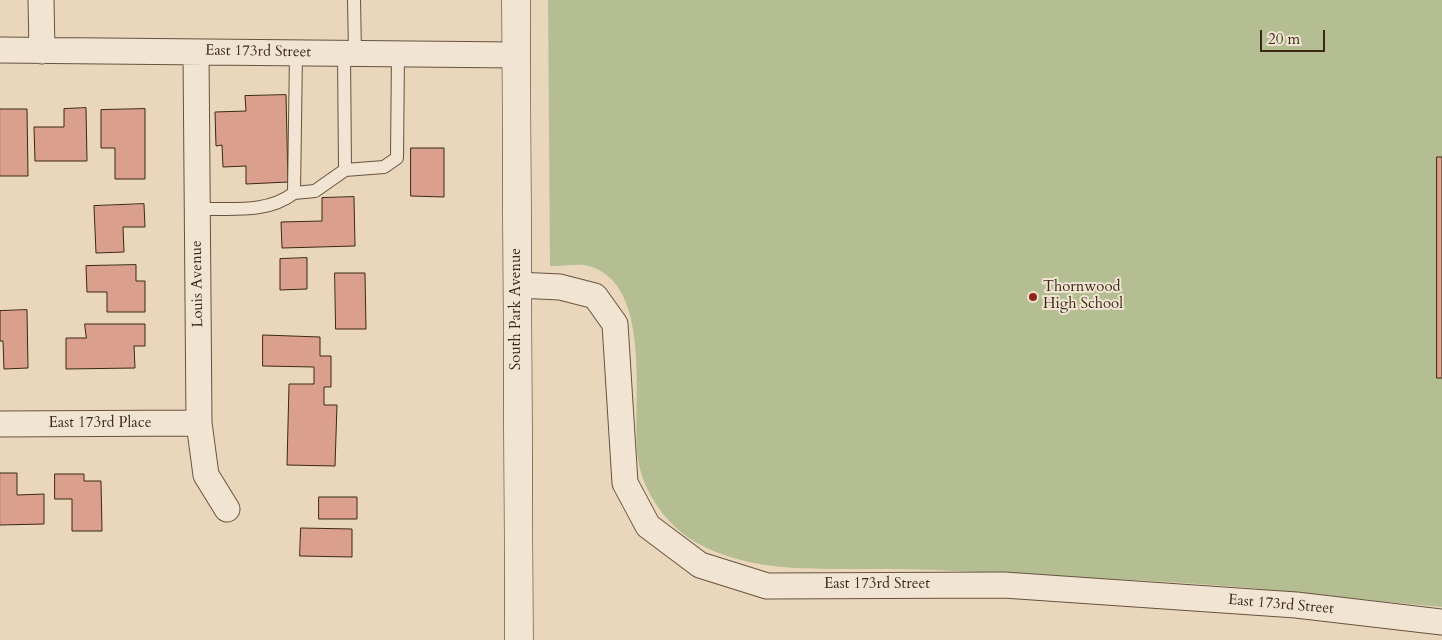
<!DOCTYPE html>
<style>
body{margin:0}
#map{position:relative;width:1442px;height:640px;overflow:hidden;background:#ead6bb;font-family:Cardo,serif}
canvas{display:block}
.scale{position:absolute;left:1260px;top:30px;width:65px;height:22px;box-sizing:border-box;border:2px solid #392814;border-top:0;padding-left:6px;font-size:15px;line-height:18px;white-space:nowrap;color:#392814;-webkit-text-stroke:4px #f1e4d3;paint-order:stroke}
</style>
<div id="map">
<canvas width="1442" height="640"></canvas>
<div class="scale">20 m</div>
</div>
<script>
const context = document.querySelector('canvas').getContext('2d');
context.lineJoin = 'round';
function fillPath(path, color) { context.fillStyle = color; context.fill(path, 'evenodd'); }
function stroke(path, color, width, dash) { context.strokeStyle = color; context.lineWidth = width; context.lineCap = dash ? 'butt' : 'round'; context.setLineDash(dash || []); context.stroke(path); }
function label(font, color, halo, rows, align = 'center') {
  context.font = font + ' Cardo,serif'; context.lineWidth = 4; context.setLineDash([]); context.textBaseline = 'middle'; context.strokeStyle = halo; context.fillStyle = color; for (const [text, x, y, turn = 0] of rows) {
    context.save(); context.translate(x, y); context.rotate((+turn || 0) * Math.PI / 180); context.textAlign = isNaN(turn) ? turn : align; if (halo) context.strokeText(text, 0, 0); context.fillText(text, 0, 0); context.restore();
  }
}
fillPath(new Path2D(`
 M548,0H1442V607C1361,600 1280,589 1198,584C1130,579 1061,577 993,573C958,571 923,569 887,569C823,568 756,575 697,543C668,527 643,493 638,459C631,408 655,285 589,266C578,263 562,266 550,266Z`), '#b4be92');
const building = new Path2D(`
 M286,95L288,182L246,184V166L223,167L222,145L216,146L215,112L246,111L245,96Z
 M86,108L87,161H35L34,127H64V109Z
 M0,109H27L28,176H0Z
 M145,109V179H115V148H101V110Z
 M411,148H444V197L411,196Z
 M1437,157H1442V378H1437Z
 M354,197L355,246L282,248L281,222L322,221V198Z
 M144,204L145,227H123L124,252L96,253L94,206Z
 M307,258V289L280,290V259Z
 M136,265V281H145V312H107V292H87L86,266Z
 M335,273H365L366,329H336Z
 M27,310L28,368L4,369L3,341H0V311Z
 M85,324H145V346H134L135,368L66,369V338H86Z
 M263,335L320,337V356H331V387H324V405H337L335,466L287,465L289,384H314V367L263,366Z
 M0,473H17V495L44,494V524L0,525Z
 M55,474H84V481H101L102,531H72V499H55Z
 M319,497H357V519H319Z
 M301,528L352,529V557L300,556Z`);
fillPath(building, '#dba08d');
stroke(building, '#392814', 1);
const lane = new Path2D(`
 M354,0L355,53
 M344,53L345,170L384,167L397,158L398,53
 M294,193L315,191L345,170
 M197,209C230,208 267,214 294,193L296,53`);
const street = new Path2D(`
 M41,0L42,51
 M0,50L516,55
 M196,52L199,423L206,475L227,509
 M517,285L560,287L595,296L615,324L625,483L648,526L700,565L767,586L1004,585L1296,605L1442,622
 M0,424L199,423`);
const secondary = new Path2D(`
 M516,0L519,640`);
stroke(lane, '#65543e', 14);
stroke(street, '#65543e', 27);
stroke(secondary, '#392814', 29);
stroke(lane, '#f1e4d3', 12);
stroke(street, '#f1e4d3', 25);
stroke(secondary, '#f1e4d3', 28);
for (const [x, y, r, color] of [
 [1033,297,5,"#8f2418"]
]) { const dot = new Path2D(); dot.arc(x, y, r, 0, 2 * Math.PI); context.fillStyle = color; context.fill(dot); stroke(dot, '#f1e4d3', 2); }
label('15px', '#392814', '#f1e4d3', [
 ["East 173rd Street",258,52,1],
 ["Louis Avenue",198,284,-91],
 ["South Park Avenue",517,309,-90],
 ["East 173rd Place",100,424],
 ["East 173rd Street",877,585],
 ["East 173rd Street",1281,605,5]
]);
label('15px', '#392814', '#f1e4d3', [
 ["Thornwood",1043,288],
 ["High School",1043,305]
], 'left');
</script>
